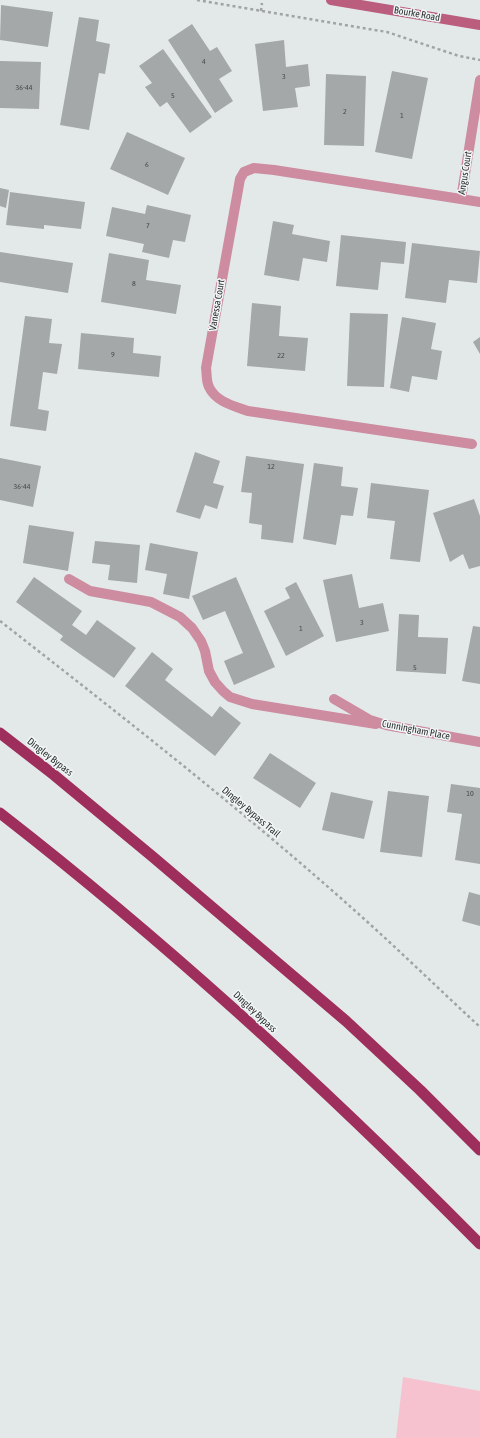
<!DOCTYPE html>
<style>
body{margin:0}
canvas{display:block;background:#e3e8e9}
</style>
<canvas width="480" height="1438"></canvas>
<script>
const context = document.querySelector('canvas').getContext('2d');
context.lineJoin = 'round';
function fillPath(path, color) { context.fillStyle = color; context.fill(path, 'evenodd'); }
function stroke(path, color, width, dash) { context.strokeStyle = color; context.lineWidth = width; context.lineCap = dash ? 'butt' : 'round'; context.setLineDash(dash || []); context.stroke(path); }
function label(font, color, halo, rows, align = 'center') {
  context.font = font + ' "Asap Condensed",sans-serif'; context.lineWidth = 3; context.setLineDash([]); context.textBaseline = 'middle'; context.strokeStyle = halo; context.fillStyle = color; for (const [text, x, y, turn = 0] of rows) {
    context.save(); context.translate(x, y); context.rotate((+turn || 0) * Math.PI / 180); context.textAlign = isNaN(turn) ? turn : align; if (halo) context.strokeText(text, 0, 0); context.fillText(text, 0, 0); context.restore();
  }
}
fillPath(new Path2D(`
 M403,1377L480,1391V1438H396Z`), '#f6c2d0');
fillPath(new Path2D(`
 M1,5L53,12L48,47L0,40Z
 M79,17L99,20L96,41L110,44L105,74L99,73L89,130L60,125Z
 M192,24L210,51L217,47L232,71L219,79L233,101L215,113L168,40Z
 M284,40L286,67L308,64L310,86L295,88L298,107L263,111L255,44Z
 M163,49L212,117L190,133L167,102L160,107L145,87L152,83L139,66Z
 M0,61L41,62L39,109L0,108Z
 M392,71L428,78L412,159L375,152Z
 M326,74L366,76L364,146L324,145Z
 M127,132L185,158L168,195L110,169Z
 M0,188L9,190L6,208L0,206Z
 M10,192L85,202L81,229L44,225V229L6,225Z
 M147,205L191,215L185,242L173,240L169,258L142,252L144,244L106,236L112,207L145,214Z
 M273,221L294,225L292,234L330,241L327,262L303,258L299,281L264,275Z
 M341,235L406,242L404,264L381,262L378,290L336,286Z
 M412,243L480,251L477,283L449,280L446,303L405,298Z
 M0,252L73,263L68,293L0,282Z
 M109,253L149,260L146,280L181,285L176,314L101,302Z
 M252,303L281,306L279,336L308,338L305,371L247,366Z
 M350,313L388,314L384,387L347,386Z
 M25,316L52,319L49,343L62,344L57,374L43,372L38,409L49,411L46,431L10,426Z
 M402,317L436,323L431,349L442,351L437,380L412,376L409,392L390,388Z
 M81,333L134,338L133,353L161,356L159,377L78,369Z
 M480,337V354L473,342Z
 M195,452L220,461L213,483L224,486L217,509L205,505L200,519L176,512Z
 M246,456L304,464L293,543L261,539L262,525L249,523L252,493L241,492Z
 M0,458L41,466L33,507L0,500Z
 M314,463L343,467L341,486L358,488L353,516L341,515L336,545L303,539Z
 M371,483L429,490L420,562L390,559L395,521L367,518Z
 M474,499L480,516V566L469,569L463,554L450,562L433,513Z
 M29,525L74,532L68,571L23,563Z
 M95,541L140,545L137,583L108,580L110,565L92,563Z
 M150,543L198,552L189,599L163,594L167,574L145,570Z
 M352,574L359,608L383,603L389,631L336,642L323,580Z
 M34,577L82,611L72,625L86,635L97,620L136,648L114,678L60,640L63,636L16,602Z
 M236,577L275,667L234,685L224,661L243,653L225,611L203,620L192,596Z
 M296,582L324,636L286,656L264,611L290,598L285,588Z
 M399,614L419,615L418,637L448,638L446,674L396,671Z
 M473,626L480,627V684L462,681Z
 M152,652L173,669L165,680L212,717L220,706L241,723L215,756L125,686Z
 M270,753L316,783L300,808L253,778Z
 M451,784L480,788V864L455,860L462,814L447,812Z
 M388,791L429,796L422,857L380,852Z
 M331,792L373,801L364,839L322,830Z
 M469,892L480,895V926L462,921Z`), '#a4a8a9');
stroke(new Path2D(`
 M197,0L387,32L459,56L480,60
 M261,11L262,3
 M0,621C123,717 246,813 362,917C402,953 441,991 480,1027`), '#a1a4a5', 2.5, [3, 3]);
stroke(new Path2D(`
 M69,579L90,591L151,602L180,617L192,628L201,641L205,651L209,671L215,682L223,691L230,697L252,704L376,724`), '#cd8ca0', 10);
stroke(new Path2D(`
 M480,80L461,199L480,202
 M461,199L274,170L254,168L244,172L240,179L237,196L206,368C207,374 206,381 209,387C216,402 234,406 248,411L472,444
 M334,699L370,720L386,725L480,742`), '#cd8ca0', 10);
stroke(new Path2D(`
 M331,0L480,25`), '#bb5d7d', 10);
stroke(new Path2D(`
 M0,733L54,775L153,857L346,1021L420,1090L480,1150
 M0,813C170,945 329,1091 480,1244`), '#9e2e5b', 11);
label('8px', '#4a4c4d', null, [
 ["4",204,61],
 ["3",284,76],
 ["36-44",24,87],
 ["5",173,95],
 ["2",345,111],
 ["1",402,115],
 ["6",147,164],
 ["7",148,225],
 ["8",134,283],
 ["9",113,354],
 ["22",281,355],
 ["12",271,466],
 ["36-44",22,486],
 ["3",362,622],
 ["1",301,628],
 ["5",415,667],
 ["10",470,793]
]);
label('10px', '#2c2d2e', '#f1f6f6', [
 ["Bourke Road",417,14,10],
 ["Angus Court",465,173,-81],
 ["Vanessa Court",217,305,-80],
 ["Cunningham Place",416,730,11],
 ["Dingley Bypass",50,757,38],
 ["Dingley Bypass Trail",251,812,40],
 ["Dingley Bypass",255,1012,43]
]);
</script>
